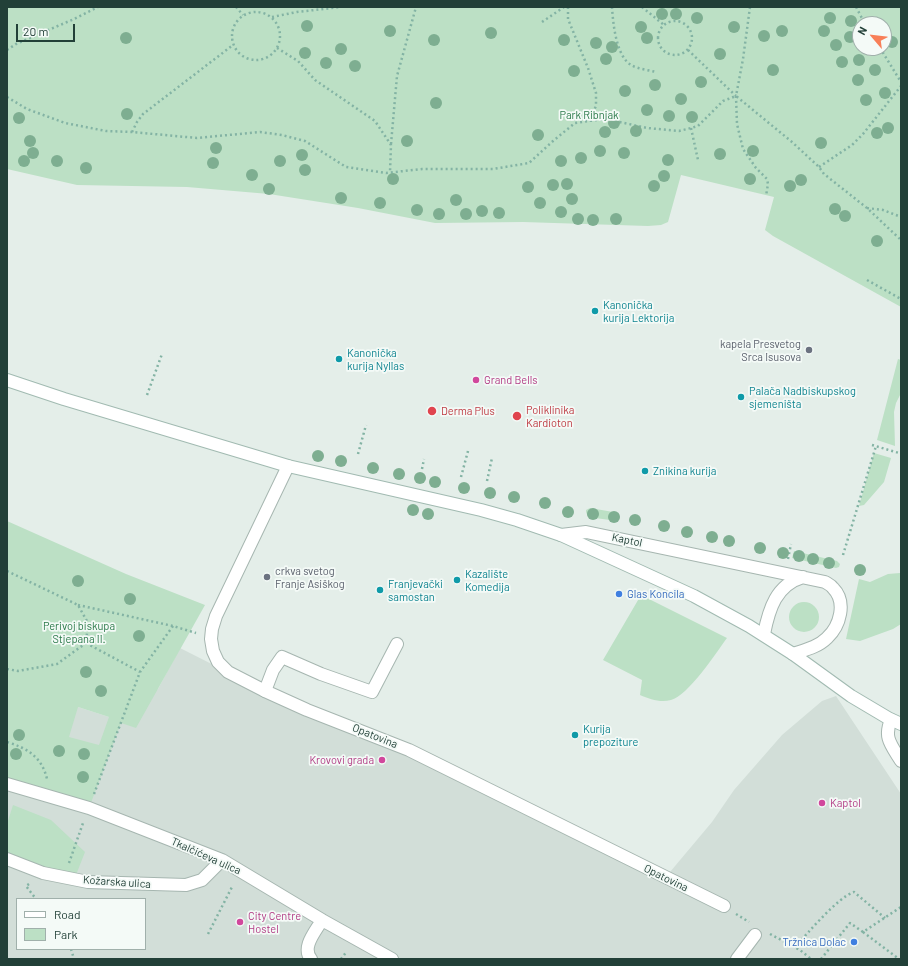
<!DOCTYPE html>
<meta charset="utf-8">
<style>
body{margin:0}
#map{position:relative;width:908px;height:966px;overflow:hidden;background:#e4eee9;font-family:Barlow,sans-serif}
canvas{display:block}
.frame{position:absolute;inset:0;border:8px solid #224038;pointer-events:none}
.legend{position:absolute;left:16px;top:898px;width:130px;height:52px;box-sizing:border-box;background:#f4faf7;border:1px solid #a0b0ab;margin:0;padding:5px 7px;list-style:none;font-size:12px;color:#224038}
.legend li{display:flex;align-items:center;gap:8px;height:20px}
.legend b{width:20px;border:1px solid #a0b0ab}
.north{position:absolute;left:852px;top:16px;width:40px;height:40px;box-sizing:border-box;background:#f4faf7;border:1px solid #a0b0ab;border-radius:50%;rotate:298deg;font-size:11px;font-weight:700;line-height:16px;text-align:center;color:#224038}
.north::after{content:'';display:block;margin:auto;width:14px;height:18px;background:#f87f58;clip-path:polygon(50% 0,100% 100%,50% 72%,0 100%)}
.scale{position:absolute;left:16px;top:24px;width:59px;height:18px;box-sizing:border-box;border:2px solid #224038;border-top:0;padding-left:5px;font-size:12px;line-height:14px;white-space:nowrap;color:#224038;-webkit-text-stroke:3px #f4faf7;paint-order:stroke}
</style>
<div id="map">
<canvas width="908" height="966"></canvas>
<div class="frame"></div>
<ul class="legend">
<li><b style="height:5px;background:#fff"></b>Road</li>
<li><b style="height:11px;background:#bce0c5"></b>Park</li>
</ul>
<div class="north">N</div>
<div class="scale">20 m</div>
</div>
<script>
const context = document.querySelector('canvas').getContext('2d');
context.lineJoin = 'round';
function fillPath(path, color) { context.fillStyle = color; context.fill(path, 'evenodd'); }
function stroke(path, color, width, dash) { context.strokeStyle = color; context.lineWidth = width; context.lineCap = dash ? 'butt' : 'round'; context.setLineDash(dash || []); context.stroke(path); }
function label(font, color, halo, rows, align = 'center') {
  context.font = font + ' Barlow,sans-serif'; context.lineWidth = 3.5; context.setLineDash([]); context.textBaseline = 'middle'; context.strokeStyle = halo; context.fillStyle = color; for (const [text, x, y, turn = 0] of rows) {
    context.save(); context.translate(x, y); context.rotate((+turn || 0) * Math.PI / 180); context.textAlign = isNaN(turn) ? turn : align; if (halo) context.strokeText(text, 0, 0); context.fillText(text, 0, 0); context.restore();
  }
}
fillPath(new Path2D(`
 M180,648L265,691L498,790L670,872L712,822L734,790L782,735L822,701L836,696L901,794V959H7V688L78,707L109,717L158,689ZM17,899H145V949H17Z`), '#d2ded8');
fillPath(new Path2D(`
 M7,7H901V307L773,236L765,230L774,197L681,175L668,222L661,225L648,226L523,222L435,223L358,208L269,194L187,187L77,185L7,169ZM860,24H884V48H860Z
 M898,359L901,360V393L896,403L894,412L895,446L877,440Z
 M874,453L891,458L884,482L864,505L859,506Z
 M590,508L619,513L617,521L588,517L586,512V510Z
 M7,521L126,574L205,605L136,728L121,723L89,808L7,784ZM78,707L109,717L99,745L69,737Z
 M794,551L837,561L840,564L839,567L836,568L792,558Z
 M900,573L901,624L893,629L860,641L846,639L859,579L870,582L888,574Z
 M641,595L727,638C716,653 688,696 671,700C660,703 650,699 640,695L642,680L603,660Z
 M789 617a15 15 0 1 1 30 0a15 15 0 1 1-30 0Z
 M13,805L51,820L85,852L76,875L43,867L7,854V824Z`), '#bce0c5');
const lane = new Path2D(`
 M561,535L586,532L825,582C828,584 831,585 833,588C847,602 840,626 827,638C818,647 805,650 793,654
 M764,634C769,609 776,585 803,577
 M265,691L273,670L282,657L321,674L372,692L397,644
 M891,720C883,738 892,746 901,761`);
const street = new Path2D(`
 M288,466L216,616L212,629L211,639L213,651L218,662L228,672L265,691L307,710L409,750L724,906
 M7,784L89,808L222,860L322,920L392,959
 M7,859L43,873L88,882L186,885L202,880L222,860
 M311,959C301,947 316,931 322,920
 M737,959L755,935`);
const secondary = new Path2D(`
 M7,380L64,399L288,466L481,510L517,520L561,535L694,596L749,626L793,654L851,696L888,718L901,724`);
stroke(lane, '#a6b6b0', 14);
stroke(street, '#a6b6b0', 14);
stroke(secondary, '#a1bab1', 14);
stroke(new Path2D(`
 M236,7L243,15
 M568,7V19L588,68L596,93V106L589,121
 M612,7C613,23 616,56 631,65C638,69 648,70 656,72
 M642,7L664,25
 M750,7L743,59L736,96L737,124L743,149L756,168L767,179L768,184L766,196
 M856,7L865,24
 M232 36a24 24 0 1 1 48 0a24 24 0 1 1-48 0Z
 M272,17L297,12L341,7
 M658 38a17 17 0 1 1 34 0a17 17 0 1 1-34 0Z
 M542,22L564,7
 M277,48L298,61L315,80L375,121L391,145L390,172
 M880,48L901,82
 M7,50L16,44L74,19L98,7
 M688,50L736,96
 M7,97L27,109L65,123L106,131L132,132L197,138L260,132L282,135L305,141L346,167L386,173L422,169H493L529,163L553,141L575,123L589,121L606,119L647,128L679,131L691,128L698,126L723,101L736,96L792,142L819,167L824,174L867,208L901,240
 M691,128L698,160
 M132,132L137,122L143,114L233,45
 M391,144L397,76L416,7
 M819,167L852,145L863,134L901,86
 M867,208L883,210L901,217
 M867,280L901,299
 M147,395L162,354
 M872,445L899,453
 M358,454L366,425
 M422,469L424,459
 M461,477L468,451
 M487,481L492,458
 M843,555L876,446
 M788,559L791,544
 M7,571L78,605L88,623L86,643
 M78,605L173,626L196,633
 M86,643L140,672
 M7,669L18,671L57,664L86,643
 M7,742C27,748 42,757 47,779
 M94,794L140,672L173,626
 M69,863L83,823
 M29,884L26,886L36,899
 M736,914L749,922
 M863,932L899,959
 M208,934L233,885
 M770,934L800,950L811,959
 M795,947C808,933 838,897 854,892L885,918
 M71,949L74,959
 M341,959L347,951
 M821,959L850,923L863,932L901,907`), '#83b3a4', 2.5, [2, 3]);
stroke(lane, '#fff', 12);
stroke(street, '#fff', 12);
stroke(secondary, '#fff', 12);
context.fillStyle = '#7eae91';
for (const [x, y] of [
 [662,14],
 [676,14],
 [697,18],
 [830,18],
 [851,21],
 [307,26],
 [641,27],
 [734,27],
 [390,31],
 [782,31],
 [824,31],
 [491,33],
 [764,36],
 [850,37],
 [126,38],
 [647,38],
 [434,40],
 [564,40],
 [892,42],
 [596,43],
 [836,45],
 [612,47],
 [341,49],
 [305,53],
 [720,54],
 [606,59],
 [859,60],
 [842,62],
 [326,63],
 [355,66],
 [773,70],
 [875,70],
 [574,71],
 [858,80],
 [701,82],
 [655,85],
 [625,91],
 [885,93],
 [681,99],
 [866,100],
 [436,103],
 [647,110],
 [127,114],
 [669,116],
 [692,117],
 [19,118],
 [614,123],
 [888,128],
 [636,131],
 [605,132],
 [877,133],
 [538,135],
 [30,141],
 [407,141],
 [821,143],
 [216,148],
 [600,151],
 [753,151],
 [33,153],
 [624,153],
 [720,154],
 [302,155],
 [581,158],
 [668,160],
 [24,161],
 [57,161],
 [280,161],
 [561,161],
 [213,163],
 [86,168],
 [305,170],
 [252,175],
 [664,176],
 [393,179],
 [750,179],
 [801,180],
 [567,184],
 [553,185],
 [654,186],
 [790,186],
 [528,187],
 [269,189],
 [341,198],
 [572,199],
 [456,200],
 [380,203],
 [540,203],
 [835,209],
 [417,210],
 [482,211],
 [561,212],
 [499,213],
 [439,214],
 [466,214],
 [845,216],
 [578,219],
 [616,219],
 [593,220],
 [877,241],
 [318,456],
 [341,461],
 [373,468],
 [399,474],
 [420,478],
 [435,482],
 [464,488],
 [490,493],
 [514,497],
 [545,503],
 [413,510],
 [568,512],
 [428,514],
 [593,514],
 [614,517],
 [635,520],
 [664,526],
 [687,532],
 [712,537],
 [729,541],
 [760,548],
 [783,553],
 [799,556],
 [813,559],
 [829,563],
 [860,570],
 [78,581],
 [130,599],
 [139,636],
 [86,672],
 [101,691],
 [19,735],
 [59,751],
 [16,754],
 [84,754],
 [83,777]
]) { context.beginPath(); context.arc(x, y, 6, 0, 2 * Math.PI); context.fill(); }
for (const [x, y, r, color] of [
 [595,311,4,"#0f9aa8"],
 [809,350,4,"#6b7280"],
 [339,359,4,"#0f9aa8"],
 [476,380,4,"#d1479c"],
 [741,397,4,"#0f9aa8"],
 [432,411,5,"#e0444e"],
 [517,416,5,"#e0444e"],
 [645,471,4,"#0f9aa8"],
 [267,577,4,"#6b7280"],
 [457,580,4,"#0f9aa8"],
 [380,590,4,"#0f9aa8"],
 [619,594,4,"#3f7fe0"],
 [575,735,4,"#0f9aa8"],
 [382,760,4,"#d1479c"],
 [822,803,4,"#d1479c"],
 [240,922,4,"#d1479c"],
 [854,942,4,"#3f7fe0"]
]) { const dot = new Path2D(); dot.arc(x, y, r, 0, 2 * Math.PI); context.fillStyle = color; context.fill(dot); stroke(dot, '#f4faf7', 1.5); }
label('11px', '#2a7949', '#f4faf7', [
 ["Park Ribnjak",589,115],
 ["Perivoj biskupa",79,626],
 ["Stjepana II.",79,639]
]);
label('11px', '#0d838f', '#f4faf7', [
 ["Kanonička",603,305],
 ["kurija Lektorija",603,318],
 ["Kanonička",347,353],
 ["kurija Nyllas",347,366],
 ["Palača Nadbiskupskog",749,391],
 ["sjemeništa",749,404],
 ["Znikina kurija",653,471],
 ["Kazalište",465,574],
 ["Komedija",465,587],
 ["Franjevački",388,584],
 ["samostan",388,597],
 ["Kurija",583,729],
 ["prepoziture",583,742]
], 'left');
label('11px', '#5b616d', '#f4faf7', [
 ["kapela Presvetog",801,344],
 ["Srca Isusova",801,357],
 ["crkva svetog",275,571,"left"],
 ["Franje Asiškog",275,584,"left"]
], 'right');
label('11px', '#b23c85', '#f4faf7', [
 ["Grand Bells",484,380],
 ["Krovovi grada",374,760,"right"],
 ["Kaptol",830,803],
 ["City Centre",248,916],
 ["Hostel",248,929]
], 'left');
label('11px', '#be3a42', '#f4faf7', [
 ["Poliklinika",526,410],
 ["Kardioton",526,423],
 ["Derma Plus",441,411]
], 'left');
label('11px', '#224038', '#f4faf7', [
 ["Kaptol",627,540,12],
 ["Opatovina",375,736,22],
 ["Tkalčićeva ulica",206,856,24],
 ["Opatovina",666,878,26],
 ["Kožarska ulica",117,882,4]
]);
label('11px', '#366cbe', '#f4faf7', [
 ["Glas Koncila",627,594],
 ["Tržnica Dolac",846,942,"right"]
], 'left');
</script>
